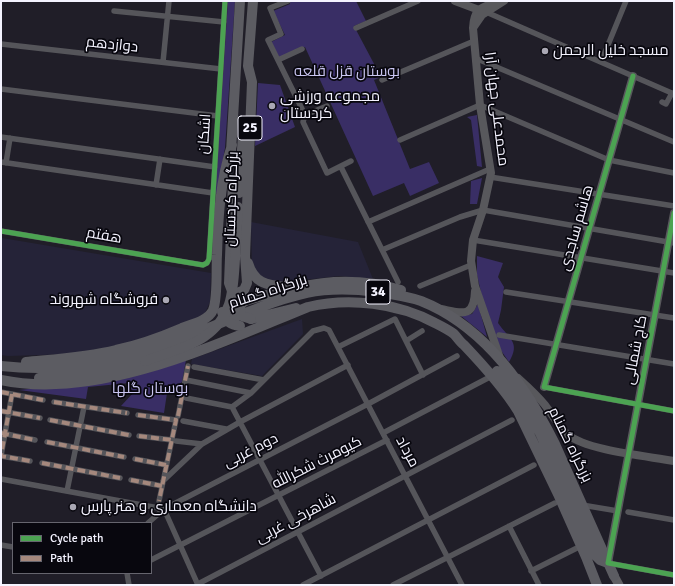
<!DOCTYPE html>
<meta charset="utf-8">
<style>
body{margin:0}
#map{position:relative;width:675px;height:586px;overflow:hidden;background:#201e28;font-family:Signika,sans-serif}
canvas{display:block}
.frame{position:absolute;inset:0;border:2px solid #f4f3ff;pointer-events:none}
.legend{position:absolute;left:12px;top:522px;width:140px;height:52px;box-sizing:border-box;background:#08070e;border:1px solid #66656e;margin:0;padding:5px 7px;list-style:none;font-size:12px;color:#f4f3ff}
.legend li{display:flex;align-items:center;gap:8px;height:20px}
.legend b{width:20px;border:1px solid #66656e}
</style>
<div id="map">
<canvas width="675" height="586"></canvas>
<div class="frame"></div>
<ul class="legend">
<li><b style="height:5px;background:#4ca352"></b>Cycle path</li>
<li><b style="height:5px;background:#a5887d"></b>Path</li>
</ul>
</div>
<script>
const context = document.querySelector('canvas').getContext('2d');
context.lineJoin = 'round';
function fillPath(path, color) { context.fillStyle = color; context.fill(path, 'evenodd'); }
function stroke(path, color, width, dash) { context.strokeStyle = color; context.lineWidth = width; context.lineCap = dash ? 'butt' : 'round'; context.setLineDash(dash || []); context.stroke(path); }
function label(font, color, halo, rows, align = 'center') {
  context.font = font + ' Signika,Cairo,sans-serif'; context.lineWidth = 3.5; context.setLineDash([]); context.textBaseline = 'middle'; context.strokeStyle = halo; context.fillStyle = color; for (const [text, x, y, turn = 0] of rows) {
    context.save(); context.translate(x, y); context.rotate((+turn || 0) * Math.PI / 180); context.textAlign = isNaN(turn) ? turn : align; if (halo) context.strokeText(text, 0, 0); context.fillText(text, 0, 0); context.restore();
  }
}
fillPath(new Path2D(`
 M251,222L358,242L373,279L339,276L277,283L268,281L252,269Z
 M2,238L211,273L210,302L205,313L190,322L132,343L74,354L8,356L1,355Z
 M302,319L303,334L262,376L191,364L192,359Z`), '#252338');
fillPath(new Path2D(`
 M228,1H235L225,148L217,193L215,195Z
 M289,1H356L366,21L354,26L381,77L374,80L410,169L429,162L439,183L410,196L404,183L373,196L305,47L280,59L271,42L285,35L273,11L290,4Z
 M258,83L280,85L295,127L255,146Z
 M477,115L482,167L477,166L471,120L467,117Z
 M482,178L477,204H470L471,181Z
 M477,256L503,263L498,277L504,287L501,310L498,323C509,339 521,342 509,362L500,349L483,301L477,275Z
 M478,304L487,337L461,316L472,314Z
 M186,360L182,382L167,393L164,413L121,406L133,393L129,383L88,387L86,399L19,390L57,386Z`), '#392e65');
stroke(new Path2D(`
 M288,1L270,8L281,34L268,40L305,115L303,122L327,173L351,161
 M114,11L224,22
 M486,12L674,94
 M356,28L418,1
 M1,44L221,69
 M475,58L674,142
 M278,60L302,49
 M163,62L169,1
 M601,62L626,1
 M382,80L474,41
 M1,89L218,116
 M662,102L666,104L672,93
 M305,115L327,106
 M1,137L215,167
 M400,140L480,105L609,160L674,173
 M1,162L213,193
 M6,163L10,138
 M341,167L398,282
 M490,177L674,206
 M156,185L160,159
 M368,222L490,169
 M1,231L203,265L207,263L209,259L225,1
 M473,240L674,273
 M382,250L460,217L483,210L674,243
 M420,286L471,265
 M506,292L674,318
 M499,335L674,364
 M406,341L422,331
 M338,347L395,319L423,375
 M194,367L264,380
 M186,380L251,393
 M544,387L674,411
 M1,392L43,400
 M12,394L1,456L30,461
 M186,398L232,407
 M54,402L127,413
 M232,407L251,393L313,331L324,328L329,330L462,585
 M232,407L321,576
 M1,411L40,418
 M138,415L176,420L159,501
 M178,416L188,366
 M50,420L129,435
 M183,421L226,429
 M2,433L35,440
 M383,433L488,378
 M139,436L172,440
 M176,441L202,444
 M47,442L124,457
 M135,459L166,465
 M42,463L120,478
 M1,479L164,509
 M131,480L162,486
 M163,481L202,444L240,422L348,365
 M67,491L84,407
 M582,505L618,511
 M164,509L198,585
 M628,512L674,520
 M148,523L164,509L368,404L457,356
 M509,526L539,585
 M1,545L13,547
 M151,560L387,440
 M608,563L674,575
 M531,571L577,548
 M127,573L129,585
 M198,584L512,420
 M303,585L534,465
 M393,585L555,503`), '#55555a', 5.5);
stroke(new Path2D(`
 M455,1L479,10
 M499,1C482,8 474,7 473,28L482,15L504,1
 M473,28L480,105L491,173L483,210L473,240L471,261L475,286L500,358
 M441,309C462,313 474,319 475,291
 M518,378C528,387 537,395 545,405C552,414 558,426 567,434C587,451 647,456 674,461
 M544,387L633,76
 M608,563L674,213`), '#58585c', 8);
stroke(new Path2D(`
 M614,576L619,585`), '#605f64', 9);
stroke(new Path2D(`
 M231,151L240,1
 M230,178L233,182L229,283L232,291L237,293L244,290L247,283L245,256L252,82L248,66L253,1
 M239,193L243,135
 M248,263C254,283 266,285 285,287
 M245,301C300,285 344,273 401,290
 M251,319L296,308
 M26,362C56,359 87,357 116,350C139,345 161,337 182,328C192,324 208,321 213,310C218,298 216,269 217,255C218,218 220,181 232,145
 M1,366C48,371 97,366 143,352C199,336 250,306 307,293C330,288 354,289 377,292C391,294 407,296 421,301C484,326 526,386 555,444L614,576
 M497,371L518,396L540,433L595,555L600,560L608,563
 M39,378L92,373L145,361
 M1,380C99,401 219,343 308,307C349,297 398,303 435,323C441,326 449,330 454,334C457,337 460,342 464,345C484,366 503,387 518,411L558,494L586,557L597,585`), '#5c5c62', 10);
stroke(new Path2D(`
 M245,301C239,305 238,310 242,316L251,319
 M222,312C225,321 230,325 240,326
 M145,361C163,354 188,348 204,337C233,317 233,291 235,259C236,242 237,224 238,207`), '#5c5c62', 10);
stroke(new Path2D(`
 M1,392L43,400
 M12,394L1,456L30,461
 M54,402L127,413
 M1,411L40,418
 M138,415L176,420L159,501
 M178,416L188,366
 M50,420L129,435
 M1,433L35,440
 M139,436L172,440
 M47,442L124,457
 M135,459L166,465
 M42,463L120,478
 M131,480L162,486`), '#a5887d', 4, [8, 4]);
stroke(new Path2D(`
 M633,76L544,387L674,411
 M674,213L608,563L674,575
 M1,231L203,265L207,263L209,259L225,1`), '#4ca352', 5);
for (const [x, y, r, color] of [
 [545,51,4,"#aaa8b4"],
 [272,106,4,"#aaa8b4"],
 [166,300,4,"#aaa8b4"],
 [73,507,4,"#aaa8b4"]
]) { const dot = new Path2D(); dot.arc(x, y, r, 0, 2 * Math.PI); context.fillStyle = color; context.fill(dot); stroke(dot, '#08070e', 1.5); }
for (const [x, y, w] of [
 [250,128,24],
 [378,292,24]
]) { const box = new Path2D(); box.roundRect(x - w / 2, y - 12, w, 24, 3); context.fillStyle = '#08070e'; context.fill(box); stroke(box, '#f4f3ff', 1); }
label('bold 14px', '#f4f3ff', null, [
 ["25",250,128],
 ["34",378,292]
]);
label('15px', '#f4f3ff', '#08070e', [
 ["دوازدهم",112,45,6],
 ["محمدعلی جهان آرا",496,109,83],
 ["اشکان",205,134,-86],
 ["بزرگراه کردستان",232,199,-88],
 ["هاشم ساجدی",577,228,-74],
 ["هفتم",104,236,10],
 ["بزرگراه گمنام",268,292,-18],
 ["کاج شمالی",636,350,-79],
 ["بزرگراه گمنام",570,445,64],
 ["دوم غربی",251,451,-27],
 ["مرداد",407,452,62],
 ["کیومرث شکرالله",317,463,-27],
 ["شاهرخی غربی",296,519,-28]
]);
label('15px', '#f4f3ff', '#08070e', [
 ["مسجد خلیل الرحمن",553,51],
 ["مجموعه ورزشی",280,97],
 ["کردستان",280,114],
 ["فروشگاه شهروند",158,300,"right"],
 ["دانشگاه معماری و هنر پارس",81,507]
], 'left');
label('15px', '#c9c5f1', '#08070e', [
 ["بوستان قزل قلعه",347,72],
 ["بوستان گلها",150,389]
]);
</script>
